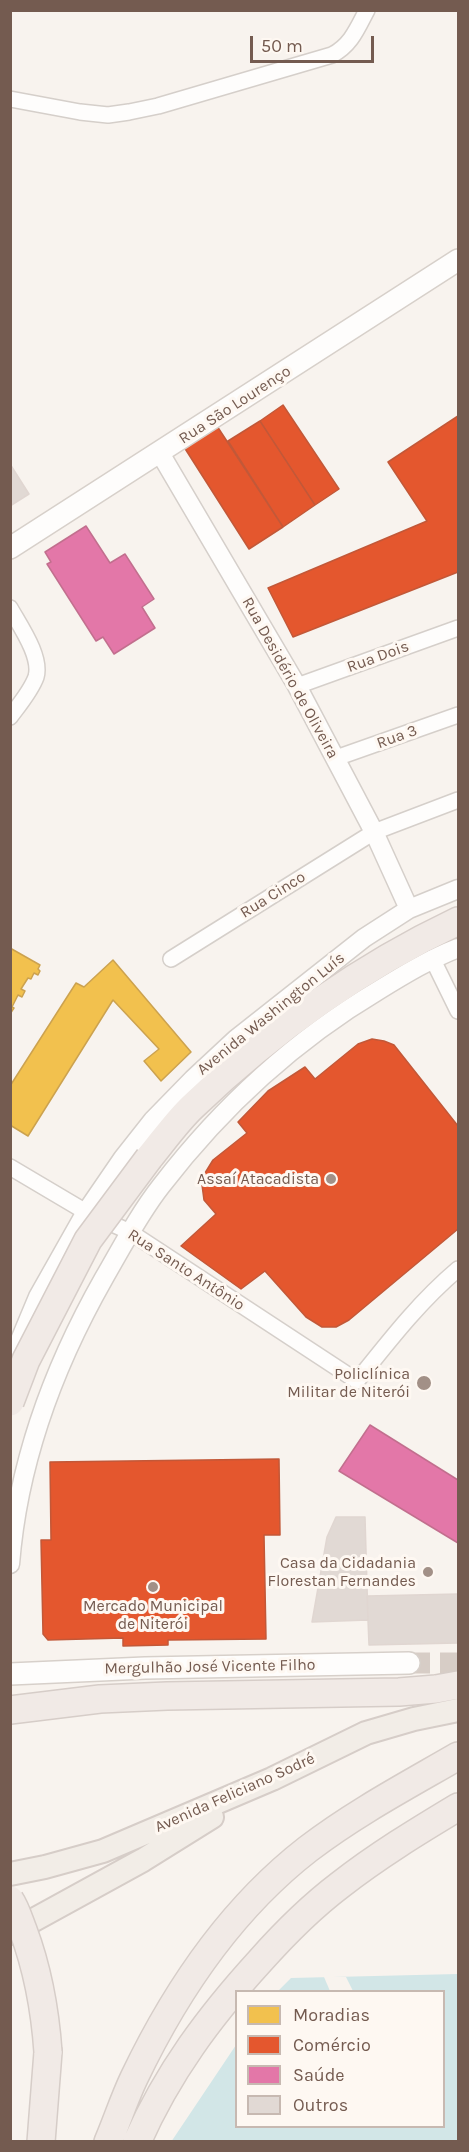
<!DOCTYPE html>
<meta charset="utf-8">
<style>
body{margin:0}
#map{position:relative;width:469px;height:2152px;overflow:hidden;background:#f8f3ee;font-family:Karla,sans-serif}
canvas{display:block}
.frame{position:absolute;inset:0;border:12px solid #745b50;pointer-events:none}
.legend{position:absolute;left:235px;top:1990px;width:210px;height:138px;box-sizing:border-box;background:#fef8f2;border:2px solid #c7b9b1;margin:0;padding:8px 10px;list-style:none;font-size:18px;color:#745b50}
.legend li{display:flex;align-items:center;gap:12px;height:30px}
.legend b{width:30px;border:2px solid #c7b9b1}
.scale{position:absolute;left:250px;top:36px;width:124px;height:27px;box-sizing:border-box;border:3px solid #745b50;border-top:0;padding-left:8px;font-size:18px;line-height:21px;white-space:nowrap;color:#745b50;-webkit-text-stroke:4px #fef8f2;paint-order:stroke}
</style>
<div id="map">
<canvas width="469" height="2152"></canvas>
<div class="frame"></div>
<ul class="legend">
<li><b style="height:16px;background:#f2c14e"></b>Moradias</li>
<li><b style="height:16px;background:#e4572e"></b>Comércio</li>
<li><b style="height:16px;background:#e377a8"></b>Saúde</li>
<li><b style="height:16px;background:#e1d9d4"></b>Outros</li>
</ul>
<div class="scale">50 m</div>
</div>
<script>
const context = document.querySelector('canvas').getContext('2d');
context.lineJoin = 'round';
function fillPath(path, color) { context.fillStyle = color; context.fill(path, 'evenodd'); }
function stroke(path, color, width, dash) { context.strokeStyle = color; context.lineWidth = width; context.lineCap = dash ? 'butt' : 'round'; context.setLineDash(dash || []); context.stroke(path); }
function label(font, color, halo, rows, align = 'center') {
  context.font = font + ' Karla,sans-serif'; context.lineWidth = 6; context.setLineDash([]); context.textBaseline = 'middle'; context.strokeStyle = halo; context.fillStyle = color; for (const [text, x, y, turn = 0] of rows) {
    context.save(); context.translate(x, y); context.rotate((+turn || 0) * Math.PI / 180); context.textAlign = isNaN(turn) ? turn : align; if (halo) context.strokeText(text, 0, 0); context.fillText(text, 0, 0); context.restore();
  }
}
fillPath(new Path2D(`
 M458,1974V2141L171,2142L236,2045L237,2126H444V1992L278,1991L291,1978Z`), '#d2e6e7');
fillPath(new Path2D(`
 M324,1977H346L353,1991H330Z`), '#f8f3ee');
const homes = new Path2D(`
 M10,948L40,965L38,969L40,971L38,975L34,973L31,979L28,978L21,989L25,991L22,997L18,995L12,1007L14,1008L10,1014Z
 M113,960L191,1052L161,1081L144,1061L159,1049L113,1000L28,1136L10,1125V1086L76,983L84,987Z`);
fillPath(homes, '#f2c14e');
stroke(homes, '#cca24f', 1.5);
const shops = new Path2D(`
 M283,405L339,489L315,505L260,421Z
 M458,416V572L293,637L268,588L427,521L388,462Z
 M260,421L315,505L283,527L228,441Z
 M217,426L283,527L249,549L184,447Z
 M372,1039L384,1041L394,1045L458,1126V1229L349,1320L336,1327H322L306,1317L265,1271L241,1289L181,1246L216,1214L204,1200L202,1185L205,1173L213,1160L247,1133L238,1122L268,1091L305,1067L315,1079L358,1044Z
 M279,1459L280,1535H264L266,1639L168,1640V1645L123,1646V1638L48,1640L43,1634L41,1540H51L50,1462Z`);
fillPath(shops, '#e4572e');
stroke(shops, '#c25838', 1.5);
const health = new Path2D(`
 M86,526L110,563L125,554L154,599L142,607L155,628L114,654L103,637L96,641L47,564L51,562L45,552Z
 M370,1425L458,1480V1543L339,1471Z`);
fillPath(health, '#e377a8');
stroke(health, '#c26f8e', 1.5);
const building = new Path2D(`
 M10,464L29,494L10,506Z
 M336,1517H365L368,1620L312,1622L327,1537Z
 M458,1594V1643L369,1645L367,1596Z`);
fillPath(building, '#e1d9d4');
stroke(building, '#e0d6d1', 1.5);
stroke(new Path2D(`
 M409,1663H458`), '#d7cdc6', 21, [21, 10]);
const minor = new Path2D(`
 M10,99L80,112L108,115L129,112L158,106L332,55C351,45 357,29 367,10
 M10,608C20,626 42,657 36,677C31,691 19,705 10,717
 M297,686L458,628
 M336,758L458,715
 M432,958L458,1011
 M171,959L374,832L458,800
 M10,1167L86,1212L130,1232L357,1381C389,1341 419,1302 458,1269`);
const tertiary = new Path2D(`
 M160,453L297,686L374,832L409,909
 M10,1364L38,1297L86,1212L123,1158L153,1120L193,1079L236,1039L364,938L409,909L458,889
 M10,1564C18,1462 54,1366 104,1278C122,1247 139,1214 161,1186C221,1108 295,1040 379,990C405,974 430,959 458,948`);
const secondary = new Path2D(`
 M10,548L458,260
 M10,1674L145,1668L409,1663`);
const primary = new Path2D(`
 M10,1874L45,1867L103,1851L272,1779L366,1733L414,1719L458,1710
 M10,1933L143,1860L212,1817`);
const motorway = new Path2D(`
 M149,1158C163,1141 177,1121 193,1106C271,1031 361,967 458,921
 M10,1710L100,1699L167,1696L399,1692L436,1689L458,1685
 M41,2142L48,2052
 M108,2142C117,2121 124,2099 134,2078C175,1992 232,1908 308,1849C355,1813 408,1785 458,1756
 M137,2142C168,2072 209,2017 260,1961C284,1934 311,1907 340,1885C377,1856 418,1831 458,1807`);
stroke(minor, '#d5cfca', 18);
stroke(tertiary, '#d5cfca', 21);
stroke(secondary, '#d7d0ca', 24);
stroke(primary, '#d6cdc8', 26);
stroke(motorway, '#d6cdc8', 30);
stroke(minor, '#fefdfc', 15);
stroke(tertiary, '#fefdfc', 18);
stroke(secondary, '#fefdfc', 21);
stroke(primary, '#f2ede7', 22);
stroke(motorway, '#f1eae6', 27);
const motorwayBridge = new Path2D(`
 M10,1402L26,1360L88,1240L149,1158
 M10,1900C16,1909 19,1920 23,1930C38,1970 45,2009 48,2052`);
stroke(motorwayBridge, '#d6cdc8', 30, []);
stroke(motorwayBridge, '#f1eae6', 27);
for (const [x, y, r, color] of [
 [331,1179,6,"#a29087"],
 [424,1383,8,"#a29087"],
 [428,1572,6,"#a29087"],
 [153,1587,6,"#a29087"]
]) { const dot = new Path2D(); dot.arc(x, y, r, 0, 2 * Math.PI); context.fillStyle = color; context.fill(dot); stroke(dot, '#fef8f2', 2); }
label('16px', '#745b50', '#fef8f2', [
 ["Rua São Lourenço",235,405,-33],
 ["Rua Dois",378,657,-20],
 ["Rua Desidério de Oliveira",290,678,61],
 ["Rua 3",397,737,-20],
 ["Rua Cinco",273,895,-32],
 ["Avenida Washington Luís",271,1014,-39],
 ["Rua Santo Antônio",186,1270,33],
 ["Mergulhão José Vicente Filho",210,1667,-1],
 ["Avenida Feliciano Sodré",235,1793,-24]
]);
label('16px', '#745b50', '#fef8f2', [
 ["Assaí Atacadista",319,1179],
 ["Policlínica",410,1374],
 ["Militar de Niterói",410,1392],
 ["Casa da Cidadania",416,1563],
 ["Florestan Fernandes",416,1581],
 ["Mercado Municipal",153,1606,"center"],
 ["de Niterói",153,1624,"center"]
], 'right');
</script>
